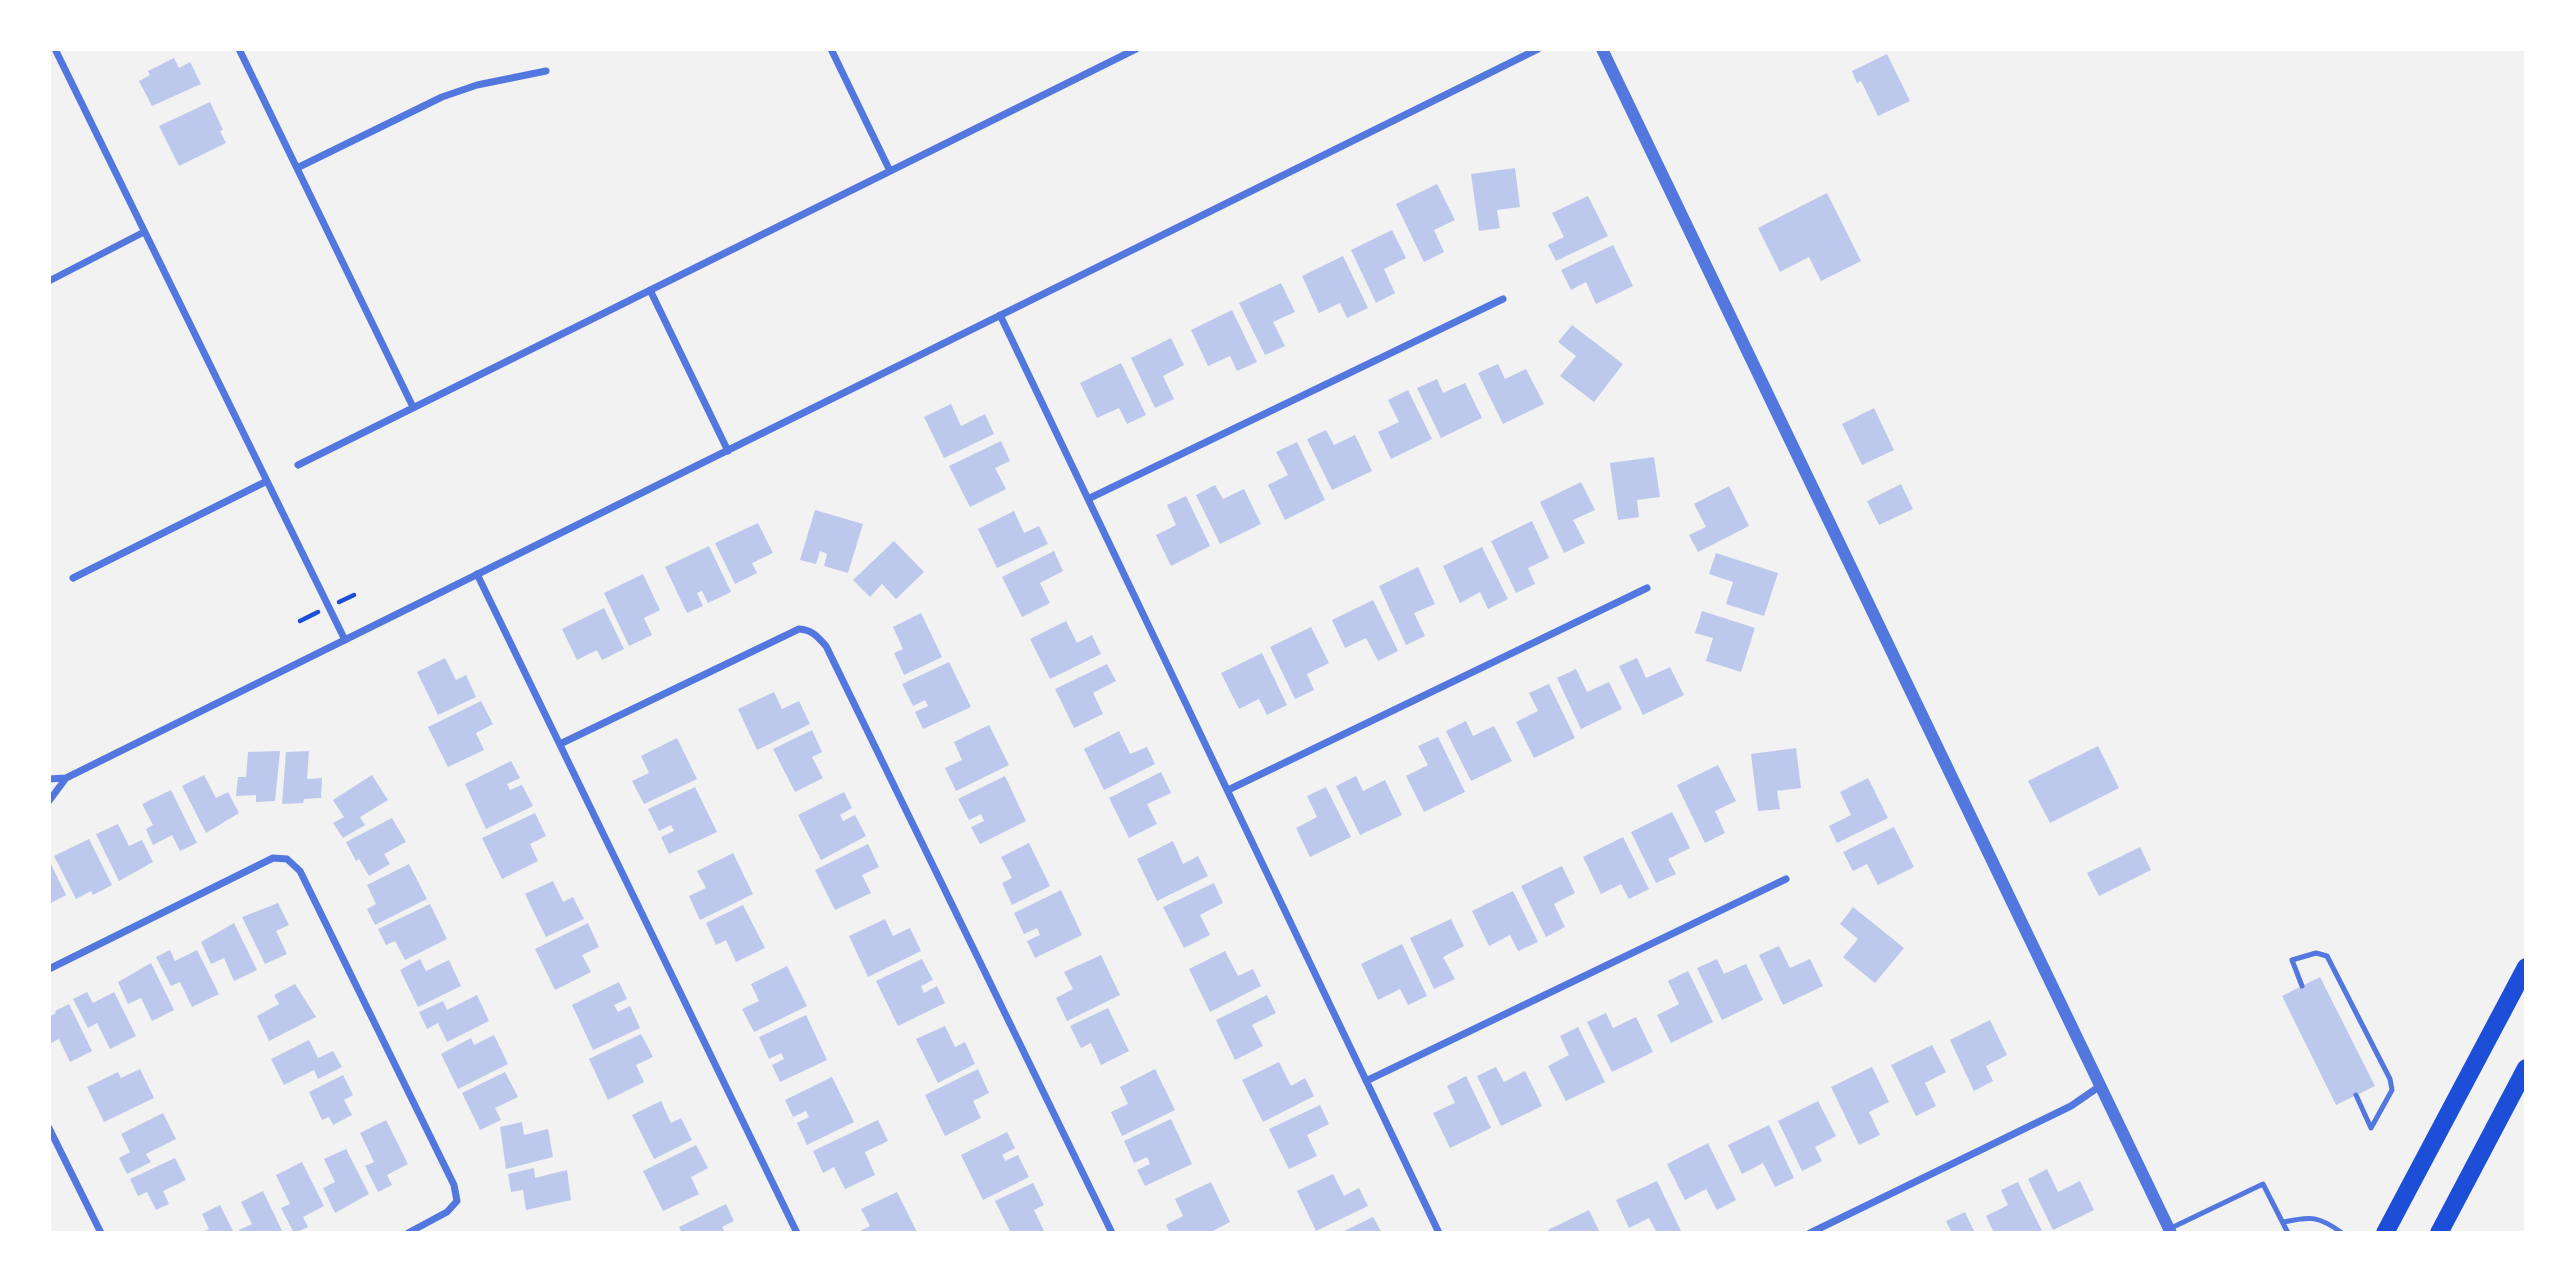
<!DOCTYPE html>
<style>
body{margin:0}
#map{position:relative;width:2575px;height:1282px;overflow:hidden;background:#f2f2f2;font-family:Manrope,sans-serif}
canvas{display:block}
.frame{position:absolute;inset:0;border:51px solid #fff;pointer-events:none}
</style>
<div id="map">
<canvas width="2575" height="1282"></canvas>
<div class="frame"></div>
</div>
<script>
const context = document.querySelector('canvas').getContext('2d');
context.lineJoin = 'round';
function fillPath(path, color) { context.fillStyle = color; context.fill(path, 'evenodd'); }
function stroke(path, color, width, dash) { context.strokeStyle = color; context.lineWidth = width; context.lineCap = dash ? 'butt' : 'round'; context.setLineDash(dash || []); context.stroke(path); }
fillPath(new Path2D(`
 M1887,54L1910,101L1878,116L1861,81L1857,83L1852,71Z
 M174,58L179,68L190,62L201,84L152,106L139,81L150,75L148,71Z
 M210,102L223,130L220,131L226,143L179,166L159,126Z
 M1515,168L1520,207L1497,210L1500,228L1479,231L1471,174Z
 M1437,184L1455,220L1434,230L1444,252L1424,262L1396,204Z
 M1827,193L1861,261L1821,281L1809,257L1780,272L1758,228Z
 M1588,196L1608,236L1556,261L1548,245L1564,237L1552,213Z
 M1392,230L1406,258L1384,269L1395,293L1376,303L1351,250Z
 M1613,245L1633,286L1596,304L1586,282L1571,290L1561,270Z
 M1343,256L1368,308L1347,318L1340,303L1319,313L1302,276Z
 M1281,283L1295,312L1273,322L1285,346L1265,355L1239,303Z
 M1232,310L1257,362L1237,371L1230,356L1208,366L1191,330Z
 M1572,325L1623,364L1594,402L1560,376L1576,356L1558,342Z
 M1171,338L1184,365L1163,376L1174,399L1155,408L1131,358Z
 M1121,363L1146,415L1127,424L1119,408L1097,418L1080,383Z
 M1498,364L1505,379L1526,369L1544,404L1503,424L1478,373Z
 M1437,379L1443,393L1465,383L1482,418L1441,438L1417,388Z
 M1408,390L1432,439L1391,459L1378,432L1399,422L1388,400Z
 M951,404L961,426L985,414L994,434L944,458L924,417Z
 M1874,408L1894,450L1862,465L1842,424Z
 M1326,430L1334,445L1355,435L1372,471L1332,490L1307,439Z
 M1001,441L1010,461L995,468L1006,489L970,507L949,466Z
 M1297,442L1325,500L1285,520L1268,485L1288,475L1276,452Z
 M1654,457L1660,497L1637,500L1639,517L1618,520L1610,463Z
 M1581,482L1595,510L1573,520L1585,543L1564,553L1540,502Z
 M1901,484L1913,509L1879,525L1867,501Z
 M1215,485L1223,499L1244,489L1261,524L1220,544L1196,495Z
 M1729,486L1749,526L1698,552L1689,535L1706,527L1694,504Z
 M1186,496L1210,546L1171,566L1156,535L1176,525L1167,505Z
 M815,510L863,524L848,573L824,566L827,554L820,551L816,564L800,560Z
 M1014,511L1024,533L1039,526L1048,544L997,568L978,529Z
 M1532,521L1549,558L1528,568L1535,584L1516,593L1491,541Z
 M758,523L773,553L752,563L757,573L735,584L715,543Z
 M894,541L924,572L896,599L882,584L870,597L853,580Z
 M709,546L731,592L708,603L702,591L697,593L703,606L687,613L665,567Z
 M1482,547L1508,599L1488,609L1480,592L1460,603L1443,566Z
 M1054,551L1063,571L1040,583L1050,603L1022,617L1002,577Z
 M1716,553L1778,573L1764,616L1726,604L1733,582L1709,574Z
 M1418,567L1435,604L1414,613L1425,636L1406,645L1379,586Z
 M643,574L660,610L644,618L652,635L629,646L604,593Z
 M1373,600L1398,651L1378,661L1366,638L1345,648L1332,620Z
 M604,608L624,649L602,660L597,650L577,660L562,629Z
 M1702,611L1755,628L1741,672L1706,661L1713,638L1695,633Z
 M921,613L942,657L904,675L894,653L903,649L893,627Z
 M1066,621L1077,643L1092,635L1101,654L1050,679L1030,639Z
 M1311,627L1329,663L1307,674L1314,690L1295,699L1270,647Z
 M1262,653L1287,705L1267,715L1259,699L1239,709L1221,673Z
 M445,658L456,680L466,675L476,697L438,715L417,672Z
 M1637,658L1646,678L1670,667L1684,695L1643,715L1619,666Z
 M949,662L971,707L923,729L915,712L928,706L925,700L913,706L902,684Z
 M1107,664L1116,681L1093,693L1103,714L1074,728L1055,689Z
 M1576,669L1587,692L1609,682L1622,709L1581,729L1557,678Z
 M1549,684L1575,738L1534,758L1516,722L1538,711L1529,693Z
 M774,692L782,709L799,701L810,724L757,750L738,709Z
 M481,701L493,724L476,733L484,750L448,767L428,727Z
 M1466,721L1473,736L1494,726L1512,761L1471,781L1446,731Z
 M989,725L1009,765L956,791L945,768L962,760L954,742Z
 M812,730L822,752L812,757L823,778L795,792L773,749Z
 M1119,731L1130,754L1147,747L1155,764L1104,790L1084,749Z
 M1438,737L1465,792L1424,812L1406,776L1428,765L1418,746Z
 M677,738L697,779L644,804L632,781L649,773L641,756Z
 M2098,746L2119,788L2050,823L2028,781Z
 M1796,748L1801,788L1777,791L1780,809L1758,811L1751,754Z
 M280,751L275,801L256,802V795L236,796L238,777H246L248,752Z
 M309,751L307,779L322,778L321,798L304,799L303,803L282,804L286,752Z
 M511,761L520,778L507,784L510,790L522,785L533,806L486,829L465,784Z
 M1718,765L1736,801L1715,811L1725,833L1705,843L1677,785Z
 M1161,772L1171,793L1147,804L1157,824L1129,838L1109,798Z
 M204,775L216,798L228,792L239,813L206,833L182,786Z
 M372,775L388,800L360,817L365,825L343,838L333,823L344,817L333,800Z
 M1005,776L1026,821L980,844L971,827L984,821L981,814L969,820L958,799Z
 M1356,776L1363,791L1385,780L1402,815L1360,835L1336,786Z
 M1868,778L1888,818L1837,843L1829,826L1851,815L1840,792Z
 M695,787L717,832L669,854L661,837L674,831L671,825L659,831L648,809Z
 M1326,787L1351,837L1310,857L1296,828L1317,817L1307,796Z
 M171,790L197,843L180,851L172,835L153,845L146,829L153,825L142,804Z
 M844,792L852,808L840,815L843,821L855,815L866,836L821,860L798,815Z
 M1672,812L1690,848L1668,859L1676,874L1656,883L1631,832Z
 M535,813L546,836L530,844L538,861L502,879L482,838Z
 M392,818L406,842L384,854L390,864L369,876L359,859L356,861L346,842Z
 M118,824L129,846L142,840L153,862L119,881L96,834Z
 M1894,827L1914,867L1878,885L1867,864L1853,871L1843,852Z
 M1623,837L1649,889L1629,899L1621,884L1601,894L1583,857Z
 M89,839L112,885L93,895L91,891L76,899L54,856Z
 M1173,841L1183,864L1198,856L1208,876L1157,901L1137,859Z
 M1029,843L1050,886L1012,905L1002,883L1012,878L1001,857Z
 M868,844L879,867L862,875L871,893L835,910L815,870Z
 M2140,847L2151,870L2099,896L2087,873Z
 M733,853L753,894L700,920L689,896L706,888L697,871Z
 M49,860L66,895L49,904Z
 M409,864L427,899L375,925L367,909L376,904L367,885Z
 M1562,866L1575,893L1554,904L1565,927L1546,937L1521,886Z
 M553,881L563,902L573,897L584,919L546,937L525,894Z
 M1214,883L1223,903L1200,915L1210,935L1184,948L1163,907Z
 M1061,890L1082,935L1035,958L1027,941L1040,935L1037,928L1024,934L1014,913Z
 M1513,891L1538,942L1518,951L1510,935L1489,946L1472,911Z
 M278,903L289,925L276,931L287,954L265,964L242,917Z
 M430,904L447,939L405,960L395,941L386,945L378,929Z
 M743,905L765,948L736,962L726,940L716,945L706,923Z
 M1853,907L1904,948L1875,983L1843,957L1858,939L1840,924Z
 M885,919L893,936L910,928L921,951L868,977L849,936Z
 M1451,919L1464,946L1443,957L1455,979L1434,989L1410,938Z
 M234,923L257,970L234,981L224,958L211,964L201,942Z
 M588,923L599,947L582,955L591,972L555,990L535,949Z
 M1402,944L1427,996L1408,1005L1400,989L1378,1000L1361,964Z
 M1779,946L1790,968L1810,959L1823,986L1783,1005L1759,955Z
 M170,950L175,961L197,950L219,994L192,1007L180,982L171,986L156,957Z
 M1225,951L1238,976L1253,969L1261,986L1210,1012L1189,969Z
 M1101,955L1120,995L1067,1021L1056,998L1073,989L1064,972Z
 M420,959L426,971L449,960L461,986L418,1007L400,970Z
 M922,959L933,980L921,986L924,993L937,986L945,1003L898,1026L876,981Z
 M1717,959L1724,974L1746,964L1763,1000L1722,1020L1697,968Z
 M151,963L174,1010L152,1021L141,998L128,1004L118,982Z
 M787,966L807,1006L754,1032L742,1009L759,1001L751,984Z
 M1688,971L1713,1022L1671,1043L1657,1015L1679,1004L1668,981Z
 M2320,977L2375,1086L2336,1105L2282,996Z
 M619,982L627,999L614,1005L618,1012L630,1006L640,1028L593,1050L572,1005Z
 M295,984L316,1017L269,1041L257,1016L279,1004L274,995Z
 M87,992L93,1003L114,992L136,1036L110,1049L97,1023L88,1028L73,999Z
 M477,995L489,1021L447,1042L438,1023L427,1029L419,1012L443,1001L447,1010Z
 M1267,995L1276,1013L1252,1025L1263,1046L1235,1060L1216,1020Z
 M69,1004L92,1051L70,1062L59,1039L49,1044V1017L56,1013L55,1011Z
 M1108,1008L1129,1051L1101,1065L1091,1043L1081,1048L1070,1026Z
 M1606,1013L1613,1028L1636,1017L1653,1052L1612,1072L1587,1022Z
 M806,1015L827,1060L780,1082L772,1065L784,1059L781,1053L769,1059L759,1037Z
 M1990,1020L2007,1055L1986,1066L1993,1081L1974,1091L1950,1040Z
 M945,1026L955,1047L965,1042L975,1064L938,1083L916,1039Z
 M1578,1027L1605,1082L1566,1101L1548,1066L1569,1055L1560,1036Z
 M641,1034L653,1057L636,1065L644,1082L608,1100L589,1059Z
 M494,1035L508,1064L458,1089L441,1054L471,1038L474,1045Z
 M309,1040L318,1058L333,1051L342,1067L318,1079L314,1070L284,1085L271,1059Z
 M1932,1045L1946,1072L1925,1083L1936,1106L1916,1116L1891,1065Z
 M1279,1062L1291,1086L1305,1078L1314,1096L1263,1122L1242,1080Z
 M1496,1067L1504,1082L1525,1071L1542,1106L1501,1126L1477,1076Z
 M1872,1067L1889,1102L1869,1112L1880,1135L1859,1145L1831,1087Z
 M140,1069L154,1098L104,1122L87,1087L118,1072L121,1078Z
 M978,1069L989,1093L973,1101L981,1118L945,1136L925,1095Z
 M1155,1069L1175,1110L1122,1136L1111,1112L1128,1104L1120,1087Z
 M505,1072L518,1097L495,1108L501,1120L480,1130L462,1093Z
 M343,1075L353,1095L344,1100L352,1115L333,1125L329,1117L322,1120L309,1092Z
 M1466,1076L1491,1128L1450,1148L1433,1113L1455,1103L1447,1086Z
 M832,1077L854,1122L807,1145L797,1123L809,1117L806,1111L793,1117L785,1100Z
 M661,1101L671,1123L681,1118L692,1140L654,1159L632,1115Z
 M1818,1101L1836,1136L1815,1147L1822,1161L1802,1171L1778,1121Z
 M1320,1105L1329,1124L1307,1135L1317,1156L1289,1169L1269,1129Z
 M163,1113L176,1139L146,1154L151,1162L127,1174L119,1158L130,1152L121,1134Z
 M1171,1119L1192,1164L1145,1186L1137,1170L1150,1164L1147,1157L1134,1163L1124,1141Z
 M386,1120L408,1164L387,1175L392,1185L378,1192L365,1166L374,1162L360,1133Z
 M878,1120L888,1141L865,1152L875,1175L845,1189L834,1167L823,1173L813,1151Z
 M522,1122L524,1135L548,1129L553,1157L506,1169L500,1127Z
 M1769,1125L1794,1178L1775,1187L1763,1163L1742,1174L1728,1145Z
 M1007,1132L1015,1148L1002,1155L1004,1158L1005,1161L1018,1155L1029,1177L983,1200L961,1155Z
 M1708,1143L1736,1200L1717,1210L1706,1189L1685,1200L1667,1164Z
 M696,1145L708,1168L691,1177L699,1194L663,1211L643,1171Z
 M346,1149L369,1194L335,1213L323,1188L335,1182L324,1159Z
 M175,1158L186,1180L163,1191L169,1204L156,1210L147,1192L138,1196L130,1179Z
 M302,1162L324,1206L303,1217L308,1227L294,1233L281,1208L290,1204L276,1175Z
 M534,1168L535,1178L567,1170L571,1200L526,1210L523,1190L511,1192L508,1174Z
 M2047,1169L2058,1192L2080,1181L2094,1210L2053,1230L2028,1179Z
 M1333,1174L1344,1196L1359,1188L1368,1206L1316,1231L1297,1191Z
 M1657,1181L1681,1231L1677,1233H1657L1649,1218L1629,1228L1616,1200Z
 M1211,1182L1230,1222L1209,1233H1170L1166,1225L1183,1216L1175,1199Z
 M2018,1182L2043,1233H1994L1986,1216L2008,1205L2001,1190Z
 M1033,1183L1044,1205L1034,1210L1044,1231L1040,1233H1011L995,1201Z
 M263,1191L283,1233H241L239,1230L252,1224L241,1202Z
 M897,1192L917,1232L856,1233L870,1226L861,1209Z
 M726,1204L734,1221L722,1227L725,1233H682L679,1227Z
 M220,1205L234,1233H201L209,1229L202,1214Z
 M1589,1210L1600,1233H1549L1548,1230Z
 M1965,1212L1975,1233H1952L1946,1221Z
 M1373,1217L1382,1233H1340Z`), '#bdc9ec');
stroke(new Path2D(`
 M339,602L354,595
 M300,621L318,612`), '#1d4ed8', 4.5);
stroke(new Path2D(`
 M2302,986L2292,960L2316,953L2327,956L2390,1079L2392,1090L2371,1128L2356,1095
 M2284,1222C2311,1216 2319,1216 2342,1233
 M2169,1229L2263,1184L2288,1233`), '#5277de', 5);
stroke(new Path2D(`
 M55,49L345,640
 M239,49L413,407
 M831,49L890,171
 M297,168L442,97L477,85L546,71
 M49,281L144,232
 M650,290L728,451
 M1000,315L1439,1233
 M298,465L1136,49
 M1090,498L1503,299
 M477,574L797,1233
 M73,578L267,481
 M560,744L799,629C812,630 817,636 826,646L1112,1233
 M49,779L66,778L1538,49
 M1228,790L1647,588
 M49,801L66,778
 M49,969L273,858L287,859L300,871L454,1185L457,1201L447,1212L408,1233
 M1366,1081L1786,879
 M49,1128L101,1233
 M1810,1233L2071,1106L2100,1086`), '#5277de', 7);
stroke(new Path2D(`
 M1602,49L2171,1233`), '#5277de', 12);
stroke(new Path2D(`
 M2385,1233L2526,967
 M2439,1233L2526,1068`), '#1d4ed8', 18);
</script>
